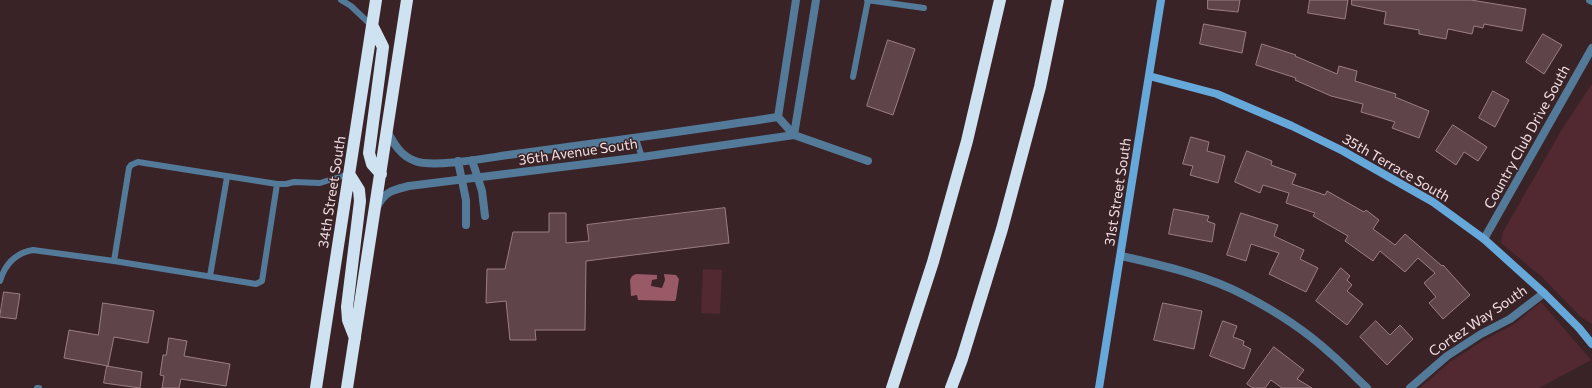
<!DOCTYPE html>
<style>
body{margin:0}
canvas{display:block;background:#3a2327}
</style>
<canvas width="1592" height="388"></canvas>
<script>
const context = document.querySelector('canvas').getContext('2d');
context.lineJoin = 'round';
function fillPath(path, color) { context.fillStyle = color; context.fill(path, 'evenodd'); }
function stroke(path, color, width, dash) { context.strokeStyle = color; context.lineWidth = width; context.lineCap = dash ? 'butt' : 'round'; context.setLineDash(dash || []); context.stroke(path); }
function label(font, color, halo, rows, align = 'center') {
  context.font = font + ' Commissioner,sans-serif'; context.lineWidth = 3; context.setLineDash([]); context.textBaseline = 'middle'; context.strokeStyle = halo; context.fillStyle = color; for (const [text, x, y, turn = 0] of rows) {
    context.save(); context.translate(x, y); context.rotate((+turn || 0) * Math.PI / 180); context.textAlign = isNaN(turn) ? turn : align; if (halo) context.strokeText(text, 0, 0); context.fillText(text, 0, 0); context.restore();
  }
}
fillPath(new Path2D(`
 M1592,84V324L1581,317L1542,277L1501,243L1503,232L1561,131Z
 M703,269L722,270L720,314L701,313Z
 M1541,302L1591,360L1539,388H1420L1450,362L1484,340L1513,325Z`), '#522831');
fillPath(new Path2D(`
 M636,274L657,275V279L652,280L651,286L662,288L665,280L664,274L676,275L679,279L676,299L675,301L638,300L637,295L631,296L630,280L632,276Z`), '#995966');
const building = new Path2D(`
 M1208,0H1240L1238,12L1208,9Z
 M1310,0H1348L1345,19L1308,13Z
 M1352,0H1471L1526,9L1522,31L1484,24L1483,28L1474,26L1472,34L1448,29L1446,39L1419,34V30L1384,24L1386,12L1352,5Z
 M1204,24L1246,32L1242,53L1200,44Z
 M1543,34L1562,45L1544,74L1526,62Z
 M888,40L915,49L893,115L867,106Z
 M1262,44L1296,55L1295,56L1337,74L1339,66L1357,71L1355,81L1396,94L1395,97L1429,111L1419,138L1392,128L1395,122L1361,112L1363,104L1331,96L1295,80L1296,78L1256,65Z
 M1493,91L1509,100L1495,127L1479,118Z
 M1453,125L1487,147L1478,161L1464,152L1456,165L1436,151Z
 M1191,137L1209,142L1207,151L1225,156L1218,183L1190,175L1193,166L1183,164Z
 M1247,151L1272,161L1271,165L1296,174L1292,184L1325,195L1327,191L1364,212L1366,210L1379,220L1373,229L1395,245L1405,234L1442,266L1443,265L1470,295L1443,319L1429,303L1436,297L1424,283L1435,273L1418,258L1405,272L1380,251L1373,261L1345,241L1348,236L1313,216L1315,213L1286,203L1289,193L1263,185L1260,193L1235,182Z
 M725,208L729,243L586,261L585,330H535L536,340H510L506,301L486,303L487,269H505L513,232H549V213H566V243L589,241L587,225Z
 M1174,209L1209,216L1207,221L1215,224L1212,242L1169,234Z
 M1241,213L1278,225L1274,236L1304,250L1300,259L1318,268L1306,292L1269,274L1279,253L1251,244L1246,261L1227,255Z
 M1341,268L1350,276L1347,280L1352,285L1347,291L1363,304L1347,325L1316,301Z
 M4,292L20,294L16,319L0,317Z
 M103,303L154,311L148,343L114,337L108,366L64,358L69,330L98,335Z
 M1163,303L1202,311L1194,349L1154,340Z
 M1223,321L1237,326L1233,337L1244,341L1243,345L1251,349L1244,369L1210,356Z
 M1376,321L1390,335L1400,325L1413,339L1387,365L1360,337Z
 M169,338L187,341L184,356L230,364L226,386L181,379L179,388H162L164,376L160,375L163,355H166Z
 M1274,347L1304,370L1297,379L1312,388H1282L1271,380L1265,388H1253L1247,384Z
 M107,366L142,372L140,388L104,383Z`);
fillPath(building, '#5f4549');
stroke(building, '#9b7e82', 1);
stroke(new Path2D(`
 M341,0L351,6L372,26
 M867,0L924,8
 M853,77L868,0
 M636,139L642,157
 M114,261L256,284L262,281L277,184
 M210,276L227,177
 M0,281C5,264 16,253 33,250L114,261L129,168L131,165L138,162L277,184H286L294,182L320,183L349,174
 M37,388H39`), '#537b99', 6);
stroke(new Path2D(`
 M1590,0L1592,1
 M778,117L796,0
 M778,117L794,135L868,161
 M387,131C394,144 401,156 415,161C433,168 487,158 508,155C598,143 688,131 778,117
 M794,135L816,0
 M472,160L482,191L485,216
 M458,161L466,200V225
 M377,207C385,191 393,190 409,186L642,157L794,135
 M1484,239L1592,48
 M1121,256C1162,265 1209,276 1246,296C1275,311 1307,332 1331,354C1344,365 1355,377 1367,388
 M1410,388L1447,356L1481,334L1510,319L1544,293`), '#537b99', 8);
stroke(new Path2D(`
 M1149,76L1217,94L1292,126L1343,151L1433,202L1484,239L1544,293L1579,328L1592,344
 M1099,388L1161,0`), '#66a8d9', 8);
stroke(new Path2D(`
 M373,27L383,47L369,153L372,164L381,174
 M349,174L359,190L360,201L347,307L348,320L355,338
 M316,388L376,0
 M347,388L407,0
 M892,388L933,262L967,141L1000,0
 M951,388L962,359L1002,229L1040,87L1058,0`), '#cfe2f2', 12);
label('14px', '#f1e0e3', '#3a2327', [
 ["Country Club Drive South",1527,137,-61],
 ["36th Avenue South",578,152,-8],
 ["35th Terrace South",1396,168,30],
 ["34th Street South",332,192,-81],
 ["31st Street South",1118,192,-81],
 ["Cortez Way South",1478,321,-34]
]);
</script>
